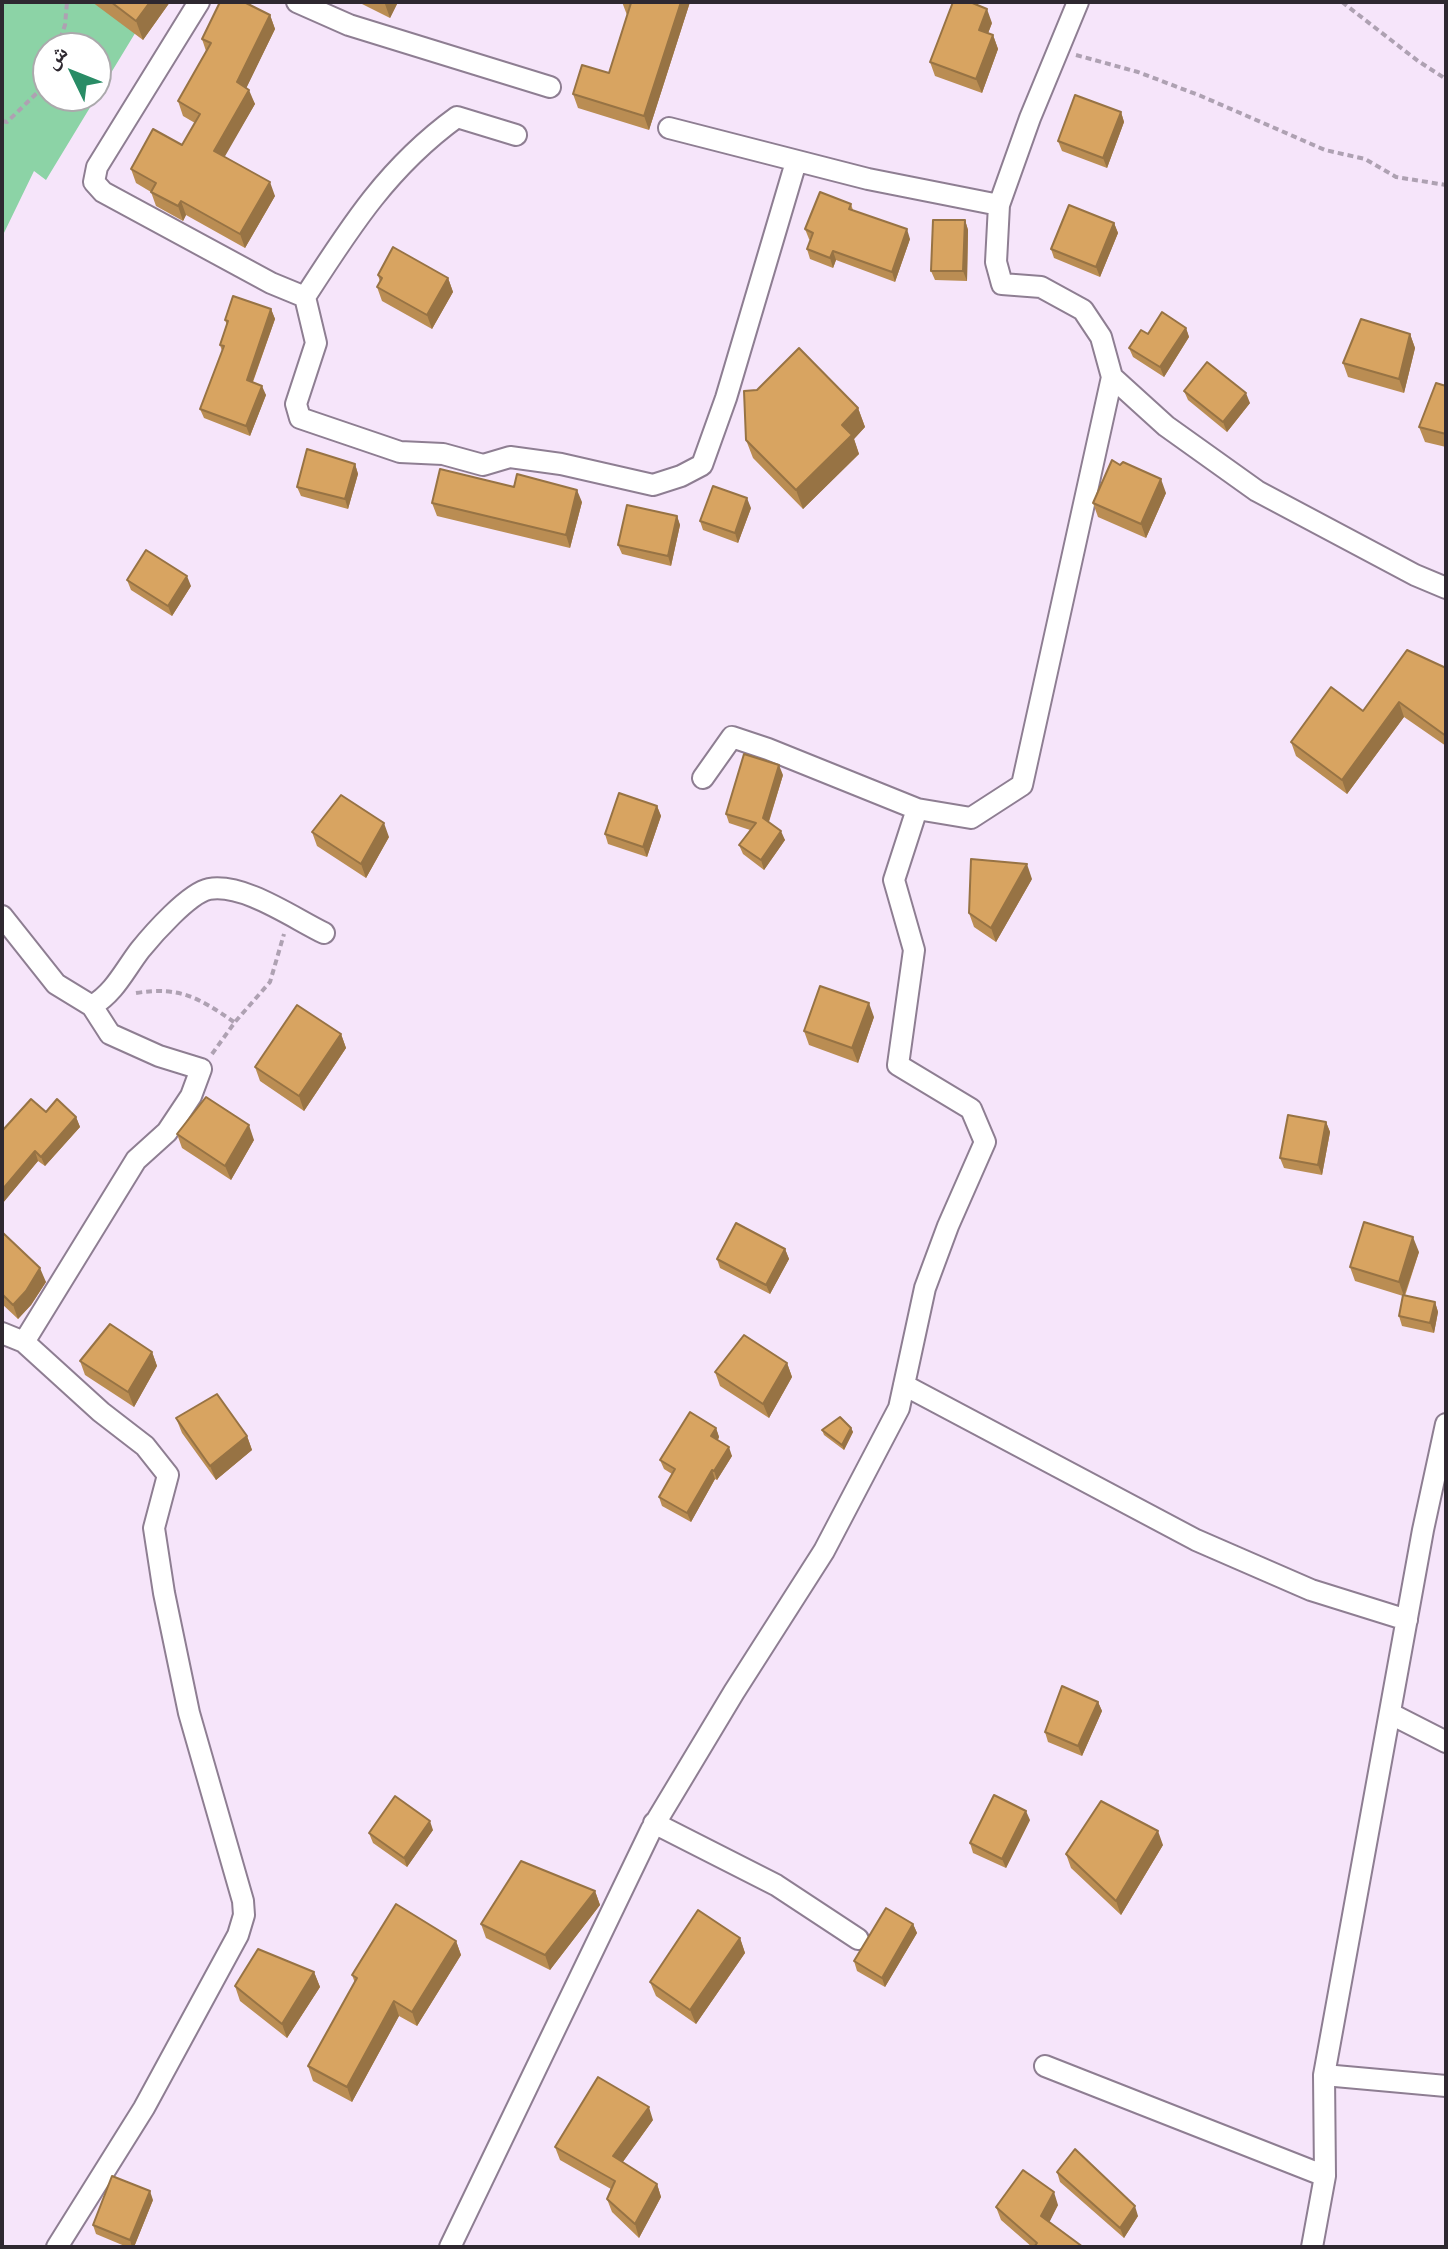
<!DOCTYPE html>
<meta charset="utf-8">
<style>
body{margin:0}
#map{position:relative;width:1448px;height:2249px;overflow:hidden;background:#f6e5fa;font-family:Montserrat,"Noto Naskh Arabic",sans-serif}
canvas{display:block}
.frame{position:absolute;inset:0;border:4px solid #2e2830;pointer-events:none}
.north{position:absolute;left:32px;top:32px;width:80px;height:80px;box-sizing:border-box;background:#fff;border:2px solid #aba9ac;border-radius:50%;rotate:313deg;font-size:22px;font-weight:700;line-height:32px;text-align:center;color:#2e2830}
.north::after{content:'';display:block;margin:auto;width:28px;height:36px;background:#298c66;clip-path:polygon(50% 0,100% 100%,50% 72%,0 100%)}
</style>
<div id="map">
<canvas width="1448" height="2249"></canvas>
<div class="frame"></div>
<div class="north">ش</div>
</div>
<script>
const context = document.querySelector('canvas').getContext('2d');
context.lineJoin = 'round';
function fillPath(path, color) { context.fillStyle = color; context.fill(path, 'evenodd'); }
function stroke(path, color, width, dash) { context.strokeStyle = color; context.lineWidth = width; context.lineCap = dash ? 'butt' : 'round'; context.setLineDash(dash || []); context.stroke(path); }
fillPath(new Path2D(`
 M2,2H154L46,180L34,171L2,237ZM48,48H96V96H48Z`), '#8cd3a6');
const street = new Path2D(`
 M199,2L97,167L94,182L103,192L271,283L305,297L316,343L296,404L300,418L400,452L443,454L483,465L510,457L561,464L653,485L681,476L702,465L726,398L796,162
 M297,2L349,25L550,87
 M669,128L868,179L999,205
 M305,297C350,227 388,167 457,117L516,135
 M1112,377L1166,426L1257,491L1415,575L1446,588
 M703,778L732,737L768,749L917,809
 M2,916L56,984L92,1006C115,992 124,971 140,950C153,934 189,893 209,889C244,883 293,918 324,933
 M2,1333L24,1342L101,1412L145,1446L168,1475L154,1528L164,1593L189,1713L243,1901L244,1915L238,1935L144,2108L57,2247
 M24,1342L136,1160L167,1132L191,1096L201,1069L159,1056L110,1034L92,1006
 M904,1385L1196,1540L1311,1590L1407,1620
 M1391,1714L1446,1742
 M654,1823L776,1885L858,1939
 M1045,2066L1325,2176
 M1324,2075L1446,2086
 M450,2247L651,1830L734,1692L824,1551L899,1408L925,1288L948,1226L985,1142L971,1109L898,1065L914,950L894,880L917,809L971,818L1022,785L1112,377L1101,337L1083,310L1041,287L1002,284L996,262L999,205L1030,118L1078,2
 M1312,2247L1325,2176L1324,2075L1423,1530L1446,1424`);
stroke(street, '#8e7e92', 24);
stroke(new Path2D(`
 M1342,2L1418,61L1446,79
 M57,48L65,25L67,2
 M1076,55L1138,72L1201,96L1325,150L1365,159L1396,177L1446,185
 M2,121L7,122L41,89L48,70
 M136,993C180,986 199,998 234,1022
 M212,1054L235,1022L270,982L284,934`), '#aea1b2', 4, [6, 4]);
stroke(street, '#fff', 20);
fillPath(new Path2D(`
 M92,2H170L143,40Z
 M358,2H398L390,18Z
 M622,2H690L649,130L578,108L573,94L609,73L627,15Z
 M270,15L275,29L246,88L255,104L224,156L275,196L245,248L186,215L183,221L156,206L151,192L136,183L131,169L182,145L195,123L183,116L178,101L206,51L202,39Z
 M992,23L988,33L993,35L998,49L982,93L935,76L930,62Z
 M1121,112L1124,122L1107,168L1062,151L1058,141Z
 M851,204L853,210L910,239L895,282L836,260L833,268L810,259L807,249L810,240L809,239L805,229Z
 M965,220L968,230L967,281L935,280L931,271Z
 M1114,223L1118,233L1100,277L1054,258L1051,249Z
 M378,275L448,278L453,292L432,329L382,301L377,287L380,282Z
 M271,309L275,319L253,382L266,395L250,436L204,418L200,409L222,351L220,345L227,325L225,320Z
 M1186,328L1189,337L1164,377L1133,357L1129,348L1148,334Z
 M1410,334L1415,348L1404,393L1348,377L1343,363Z
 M1446,386V447L1425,442L1419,427Z
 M1184,391L1250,403L1227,432L1188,400Z
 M858,408L865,427L854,439L859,454L803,509L753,458L746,440Z
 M355,464L358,474L348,509L301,496L297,487Z
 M1120,465L1166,493L1146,538L1098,517L1093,503Z
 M582,502L570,548L437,516L432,503Z
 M751,508L738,543L703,530L700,521Z
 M677,516L680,525L671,566L622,554L618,545Z
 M127,580L191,586L172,616L131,590Z
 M1446,668V746L1404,717L1347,794L1296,756L1291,742L1363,711Z
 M783,775L769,822L785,840L764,870L743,854L739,845L750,830L729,823L726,814Z
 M657,806L661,816L647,857L608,844L605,834Z
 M312,832L389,837L366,878L317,846Z
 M1032,879L996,942L974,927L969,913Z
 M874,1017L858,1063L809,1045L804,1031Z
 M341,1034L346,1048L304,1111L260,1081L255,1067Z
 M46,1112L76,1117L80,1127L45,1166L38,1161L2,1204V1131Z
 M1326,1122L1330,1132L1322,1175L1284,1168L1280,1158Z
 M177,1134L254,1140L231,1180L182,1148Z
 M2,1232L46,1282L31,1305L18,1319L2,1304Z
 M785,1249L789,1259L770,1294L720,1268L717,1259Z
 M1419,1252L1405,1296L1435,1302L1438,1312L1434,1333L1402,1326L1399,1316L1403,1296L1355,1281L1350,1267Z
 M152,1352L157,1366L134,1407L85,1375L80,1361Z
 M787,1363L792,1377L769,1418L720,1386L715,1372Z
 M176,1418L247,1436L252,1450L216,1480L182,1433Z
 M716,1428L719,1437L718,1440L732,1456L717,1480L715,1479L691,1522L662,1506L659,1497L672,1474L664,1469L660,1460Z
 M851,1428L853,1432L844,1450L824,1435L822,1430Z
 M1098,1702L1102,1711L1082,1756L1048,1742L1045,1732Z
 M1030,1820L1006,1868L973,1853L970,1843Z
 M433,1830L407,1867L373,1843L369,1833Z
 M1163,1845L1121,1915L1071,1868L1066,1854Z
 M595,1891L600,1905L550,1970L486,1938L481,1924Z
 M913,1924L917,1933L885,1987L857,1971L854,1961Z
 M740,1938L745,1953L696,2024L656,1996L650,1982Z
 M456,1941L461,1955L417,2026L399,2016L352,2102L313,2081L308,2066L355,1983L352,1975Z
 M314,1972L320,1987L287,2038L240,2001L235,1986Z
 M653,2120L622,2163L657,2184L661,2197L639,2238L612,2212L607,2199L611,2189L560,2160L555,2147Z
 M1057,2172L1138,2216L1124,2238L1060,2182Z
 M153,2200L134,2247H127L96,2234L93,2225Z
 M1058,2205L1049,2222L1083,2247H1032L1001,2220L996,2207Z`), '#ba8d53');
fillPath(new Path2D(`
 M150,2H170L143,40L136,21Z
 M386,2H398L390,18L385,4Z
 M681,2H690L649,130L644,116Z
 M987,9L992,23L984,44L979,30Z
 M270,15L275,29L242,97L237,82Z
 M993,35L998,49L982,93L976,79Z
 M249,90L255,104L220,165L214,151Z
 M1121,112L1124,122L1107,168L1103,158Z
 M270,182L275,196L245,248L240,234Z
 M181,201L186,215L183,221L178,206Z
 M965,220L968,230L967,281L963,271Z
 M1114,223L1118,233L1100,277L1096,267Z
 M907,229L910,239L895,282L892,272Z
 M833,251L836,260L833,268L830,258Z
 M448,278L453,292L432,329L427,315Z
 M271,309L275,319L250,389L247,380Z
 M1186,328L1189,337L1164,377L1160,367Z
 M1410,334L1415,348L1404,393L1399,379Z
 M262,386L266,395L250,436L246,426Z
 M1246,393L1250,403L1227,432L1223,422Z
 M858,408L865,427L854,439L859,454L803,509L796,490L842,425Z
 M355,464L358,474L348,509L345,499Z
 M1161,479L1166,493L1146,538L1141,524Z
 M577,490L582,502L570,548L566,535Z
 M747,498L751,508L738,543L735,533Z
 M677,516L680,525L671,566L668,556Z
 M187,576L191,586L172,616L168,606Z
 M1399,702L1404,717L1347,794L1342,780Z
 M779,765L783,775L767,827L763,818Z
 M657,806L661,816L647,857L643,847Z
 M384,823L389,837L366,878L361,864Z
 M781,831L785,840L764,870L761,860Z
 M1027,864L1032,879L996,942L991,928Z
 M869,1003L874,1017L858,1063L852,1048Z
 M341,1034L346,1048L304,1111L299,1096Z
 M76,1117L80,1127L45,1166L41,1157Z
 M1326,1122L1330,1132L1322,1175L1318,1165Z
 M249,1125L254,1140L231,1180L225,1166Z
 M35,1151L38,1161L2,1204V1190Z
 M1413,1237L1419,1252L1404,1296L1399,1282Z
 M785,1249L789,1259L770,1294L766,1285Z
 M40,1268L46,1282L31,1305L18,1319L13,1305Z
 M1435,1302L1438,1312L1434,1333L1430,1323Z
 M152,1352L157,1366L134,1407L128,1392Z
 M787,1363L792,1377L769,1418L763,1404Z
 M716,1428L719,1437L715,1445L711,1436Z
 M851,1428L853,1432L844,1450L842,1445Z
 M247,1436L252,1450L216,1480L210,1466Z
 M729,1447L732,1456L717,1480L714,1471Z
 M712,1470L715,1479L691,1522L687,1513Z
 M1098,1702L1102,1711L1082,1756L1078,1746Z
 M1026,1811L1030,1820L1006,1868L1002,1859Z
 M430,1821L433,1830L407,1867L404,1858Z
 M1158,1831L1163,1845L1121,1915L1116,1901Z
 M595,1891L600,1905L550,1970L545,1955Z
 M913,1924L917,1933L885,1987L882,1978Z
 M740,1938L745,1953L696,2024L690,2010Z
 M456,1941L461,1955L417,2026L412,2012Z
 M314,1972L320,1987L287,2038L282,2024Z
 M394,2001L399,2016L352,2102L347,2087Z
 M649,2107L653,2120L617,2170L613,2156Z
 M657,2184L661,2197L639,2238L635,2224Z
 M150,2191L153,2200L134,2247H132L130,2240Z
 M1054,2192L1058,2205L1046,2229L1041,2216Z
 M1135,2206L1138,2216L1124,2238L1120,2228Z`), '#977344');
const building = new Path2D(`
 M111,2H150L136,21Z
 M220,2H244L270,15L237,82L249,90L214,151L270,182L240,234L181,201L178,206L151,192L156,183L131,169L153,129L182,145L200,114L178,101L211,43L202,39Z
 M626,2H681L644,116L573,94L582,65L609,73L631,3Z
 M953,2H970L987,9L979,30L993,35L976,79L930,62Z
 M1075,95L1121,112L1103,158L1058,141Z
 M820,192L851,204L849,209L907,229L892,272L833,251L830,258L807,249L813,233L805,229Z
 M1069,205L1114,223L1096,267L1051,249Z
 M933,220H965L963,271H931Z
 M393,247L448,278L427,315L377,287L382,278L378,275Z
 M233,296L271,309L247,380L262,386L246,426L200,409L224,346L220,345L228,321L225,320Z
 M1162,312L1186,328L1160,367L1129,348L1141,330L1148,334Z
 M1361,319L1410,334L1399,379L1343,363Z
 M799,348L858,408L842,425L852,435L796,490L746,440L744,391L757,390Z
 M1207,362L1246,393L1223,422L1184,391Z
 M1436,383L1446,386V434L1419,427Z
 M307,449L355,464L345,499L297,487Z
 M1112,460L1120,465L1123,462L1161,479L1141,524L1093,503Z
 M440,469L514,487L517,474L577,490L566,535L432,503Z
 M713,486L747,498L735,533L700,521Z
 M627,505L677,516L668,556L618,545Z
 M146,550L187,576L168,606L127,580Z
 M1407,650L1446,668V736L1399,702L1342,780L1291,742L1331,687L1363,711Z
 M744,754L779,765L763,818L781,831L761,860L739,845L756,823L726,814Z
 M619,793L657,806L643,847L605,834Z
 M341,795L384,823L361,864L312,832Z
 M971,859L1027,864L991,928L969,913Z
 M820,986L869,1003L852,1048L804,1031Z
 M297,1005L341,1034L299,1096L255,1067Z
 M206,1097L249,1125L225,1166L177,1134Z
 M31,1099L46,1112L57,1099L76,1117L41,1157L35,1151L2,1190V1131Z
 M1288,1115L1326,1122L1318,1165L1280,1158Z
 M1364,1222L1413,1237L1399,1282L1350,1267Z
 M736,1223L785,1249L766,1285L717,1259Z
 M2,1232L40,1268L26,1291L13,1305L2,1294Z
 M1403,1295L1435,1302L1430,1323L1399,1316Z
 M110,1324L152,1352L128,1392L80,1361Z
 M744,1335L787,1363L763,1404L715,1372Z
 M217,1394L247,1436L210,1466L176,1418Z
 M690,1412L716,1428L711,1436L729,1447L714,1471L712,1470L687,1513L659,1497L675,1469L660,1460Z
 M840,1417L851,1428L842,1445L822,1430Z
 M1062,1686L1098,1702L1078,1746L1045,1732Z
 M994,1795L1026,1811L1002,1859L970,1843Z
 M395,1796L430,1821L404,1858L369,1833Z
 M1101,1801L1158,1831L1116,1901L1066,1854Z
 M521,1861L595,1891L545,1955L481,1924Z
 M396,1904L456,1941L412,2012L394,2001L347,2087L308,2066L357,1978L352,1975Z
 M886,1908L913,1924L882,1978L854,1961Z
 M698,1910L740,1938L690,2010L650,1982Z
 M258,1949L314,1972L282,2024L235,1986Z
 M598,2077L649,2107L613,2156L657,2184L635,2224L607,2199L615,2181L555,2147Z
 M1075,2149L1135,2206L1120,2228L1057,2172Z
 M1023,2170L1054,2192L1041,2216L1083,2247H1034L1037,2243L996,2207Z
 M112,2176L150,2191L130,2240L93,2225Z`);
fillPath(building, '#d8a461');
stroke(building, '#977344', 2);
</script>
